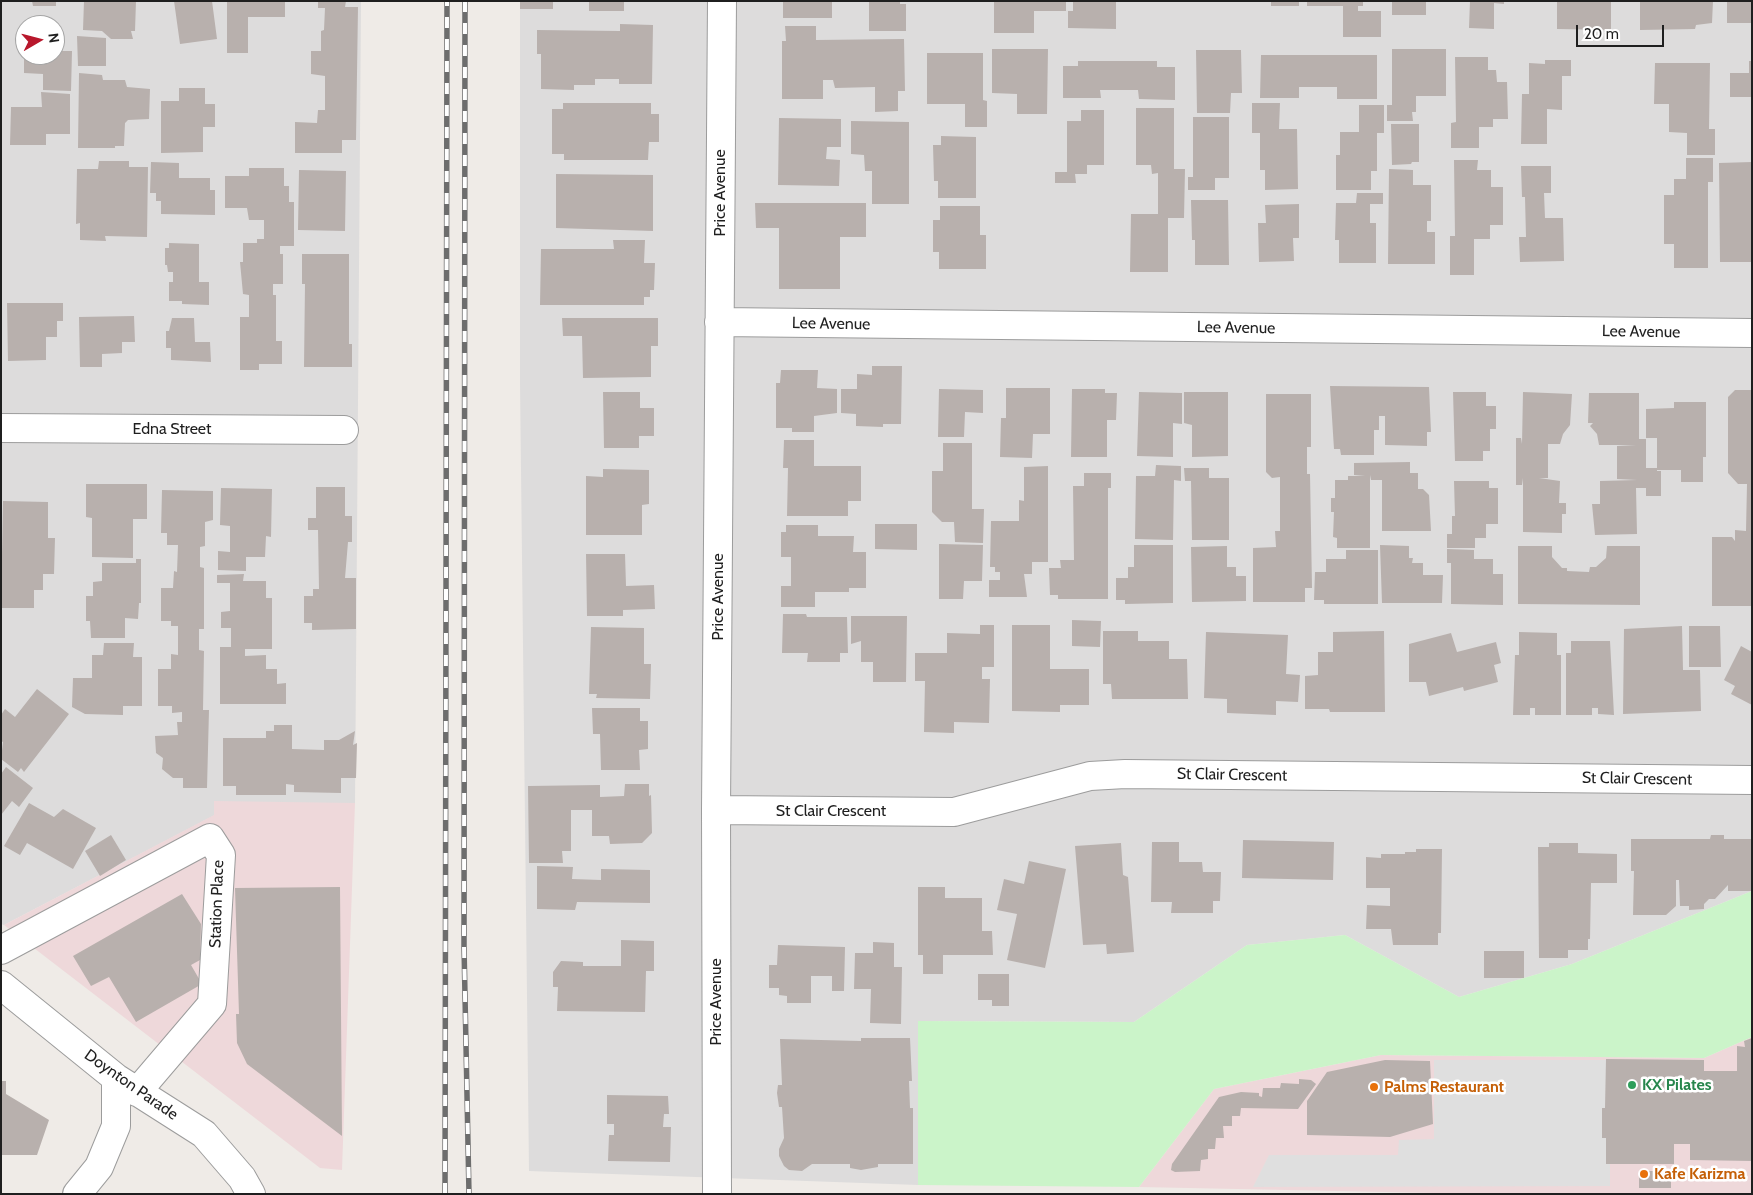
<!DOCTYPE html>
<style>
body{margin:0}
#map{position:relative;width:1753px;height:1195px;overflow:hidden;background:#efebe7;font-family:Cabin,sans-serif}
canvas{display:block}
.frame{position:absolute;inset:0;border:2px solid #1f1f1f;pointer-events:none}
.north{position:absolute;left:15px;top:15px;width:50px;height:50px;box-sizing:border-box;background:#fff;border:1px solid #a5a5a5;border-radius:50%;rotate:82deg;font-size:14px;font-weight:700;line-height:20px;text-align:center;color:#1f1f1f}
.north::after{content:'';display:block;margin:auto;width:18px;height:22px;background:#b8172c;clip-path:polygon(50% 0,100% 100%,50% 72%,0 100%)}
.scale{position:absolute;left:1576px;top:25px;width:88px;height:22px;box-sizing:border-box;border:2px solid #1f1f1f;border-top:0;padding-left:6px;font-size:15px;line-height:18px;white-space:nowrap;color:#1f1f1f;-webkit-text-stroke:4px #fff;paint-order:stroke}
</style>
<div id="map">
<canvas width="1753" height="1195"></canvas>
<div class="frame"></div>
<div class="north">N</div>
<div class="scale">20 m</div>
</div>
<script>
const context = document.querySelector('canvas').getContext('2d');
context.lineJoin = 'round';
function fillPath(path, color) { context.fillStyle = color; context.fill(path, 'evenodd'); }
function stroke(path, color, width, dash) { context.strokeStyle = color; context.lineWidth = width; context.lineCap = dash ? 'butt' : 'round'; context.setLineDash(dash || []); context.stroke(path); }
function label(font, color, halo, rows, align = 'center') {
  context.font = font + ' Cabin,sans-serif'; context.lineWidth = 5; context.setLineDash([]); context.textBaseline = 'middle'; context.strokeStyle = halo; context.fillStyle = color; for (const [text, x, y, turn = 0] of rows) {
    context.save(); context.translate(x, y); context.rotate((+turn || 0) * Math.PI / 180); context.textAlign = isNaN(turn) ? turn : align; if (halo) context.strokeText(text, 0, 0); context.fillText(text, 0, 0); context.restore();
  }
}
fillPath(new Path2D(`
 M1,1H361L355,803L215,815L4,925L1,924ZM25,25H55V55H25Z
 M520,1H1752V891L1572,964L1459,997L1345,935L1247,945L1134,1022L918,1021V1185L529,1171L520,382Z`), '#dddcdc');
fillPath(new Path2D(`
 M214,801L355,803L342,1170L320,1168L4,925L214,815Z
 M1752,1037V1193H1435L1139,1187L1214,1089L1381,1055L1704,1058Z`), '#eed8da');
fillPath(new Path2D(`
 M1752,891V1037L1704,1058L1381,1055L1214,1089L1139,1187L918,1185V1021L1134,1022L1247,945L1345,935L1459,997L1572,964Z`), '#cbf4c9');
fillPath(new Path2D(`
 M1434,1060H1610V1186L1253,1187L1269,1155H1398L1399,1140L1434,1139Z`), '#dfdfdf');
fillPath(new Path2D(`
 M32,1H56V6H33Z
 M84,1H136L135,31H131L133,39H111L102,31L83,30Z
 M174,1H212L217,39L180,44Z
 M227,1H285V17H248V53H227Z
 M318,1H346L345,7H358L356,140H342V153H295V122L317,123L318,110H325V76L311,74V51H321V31L324,30L325,8H318Z
 M520,1H553V9H520Z
 M589,1H624V11H589Z
 M783,1H832V18H783Z
 M869,1H900V4H906V31H869Z
 M994,1H1066V11H1034V33H994Z
 M1073,1H1116V29L1068,28V11H1073Z
 M1271,1H1299V6H1271Z
 M1307,1H1363V6H1358V11H1381V37H1343V6H1307Z
 M1392,1H1426V15H1392Z
 M1470,1H1504V4L1494,3V29L1469,28Z
 M1557,1H1611V30L1557,29Z
 M1640,1H1713L1712,23L1696,25L1695,29L1640,30Z
 M1727,1H1752V23H1727Z
 M620,24L653,25L652,84H619V79H595V85H574V90L541,89V54H537V30L620,31Z
 M785,26H816V40L904,39L905,91H898V111L875,112V87L835,88L833,80H823V99H782V41H786Z
 M77,36L106,38V66H78Z
 M992,49H1048L1047,114H1017V94L992,93Z
 M1392,49H1446V96H1416V112H1412L1413,121H1387V105H1392Z
 M1196,50H1241L1242,93H1231L1230,113H1197Z
 M55,51H72L71,91L43,90V74L24,73V55H55Z
 M927,53H983V100L987,101V127H965V104H927Z
 M1261,55H1377V99H1337V87H1299V98H1260Z
 M1455,57H1488V70H1496L1497,82H1507L1508,119H1493V127H1479V148H1451V123L1456,122Z
 M1545,60H1571V76H1562V110L1547,109V144H1521L1522,94H1529V63L1545,64Z
 M1078,61H1157V67H1175V100L1139,99L1138,90H1100L1101,98H1063V66H1078Z
 M1749,61H1752V97H1730V73H1749Z
 M1655,63H1710L1709,129H1715V155H1687V133L1669,132V104H1654Z
 M79,73L102,75L103,80H125L127,87L150,89L149,119L128,120L125,123L124,146H115V148H78Z
 M179,88H205V104H215V127H203V152L161,153V101H179Z
 M41,92L70,94V134H46V145H10L11,107H42Z
 M563,103H651V114H659V142H649L648,160H564V154H552V109H563Z
 M1252,103H1280L1279,129H1297L1298,189L1265,190V170H1260V133H1252Z
 M1359,105H1384V133H1377V171H1371V190H1336V155H1340V132H1359Z
 M1136,108H1174V169H1185L1184,218H1168V272H1130L1131,214H1158V173L1152,174L1151,165H1136Z
 M1081,110H1104V165H1087V174H1075L1076,183H1055V172H1067V121H1081Z
 M1193,117H1229V178H1215V190H1188V177H1193Z
 M779,118L841,119V147H827L826,159L840,160L839,186L778,185Z
 M851,121L909,122V204H872V171H865L864,155L851,154Z
 M1391,124H1419V162H1412L1411,164L1392,165Z
 M941,136L976,137V198H938V181H934L933,145H941Z
 M1686,158H1713V182H1708V268H1674V244H1664V195H1674V179H1686Z
 M1454,160H1478L1477,170H1491V187H1503V225H1490V239H1474V275H1450V236H1455Z
 M99,161H129V167H148L147,237L105,236L106,241L80,240V223L76,224L77,169H98Z
 M151,162L179,163V178H210V190H215V215L161,214V201H156V193H150Z
 M1752,162V262H1720L1719,163Z
 M1521,166H1551V193H1544L1545,218H1563L1564,261L1520,262L1519,237H1526L1525,197H1522Z
 M249,168H284V186H289V202H294V246H280V254H283V284H273V295H276V341H282V364H259V370H240V317H249V295L243,294L240,262H243V243H257V239H264V220H249L247,208H225V176H249Z
 M1389,169L1413,170V185H1431V221H1427V232H1435V264H1388Z
 M299,170L346,171L345,231L298,230Z
 M556,174L653,175V231L556,228Z
 M1357,193H1383V204H1370V223H1376V263H1339V240H1335L1336,203H1356Z
 M1191,200H1228L1229,265H1195V240H1192Z
 M755,203H866V237H840V289H779V228H756Z
 M1299,204V238H1293L1294,261L1259,262L1258,223H1266L1265,205Z
 M940,206H980V235H986V269H939V252H933V220H940Z
 M613,240H645L644,263H655L654,290H650V297H644V305H540L541,249H614Z
 M169,243L199,244V282H209V305L182,304V301H169V282H173V272H168L167,265H165V248H169Z
 M302,254H349V344H352V367H304L305,284H302Z
 M7,303H63V321H57V337H46V360L8,361Z
 M134,316L135,342H122V353L102,354V367H80L79,317Z
 M172,318H194L195,342H210L211,362L171,360V348H166V331H169Z
 M562,318H658V346H651V377L583,378L582,336H563Z
 M872,366H902L901,424H883V427L856,426V414L841,413V389H857V374L872,375Z
 M781,370H818L817,388L837,389V413L814,416V432H792V428H776V383H780Z
 M1330,386L1429,387L1431,432H1427V446L1385,445V416H1379V430H1374V455H1341L1340,449H1334Z
 M1006,388H1050V434H1033L1032,458L1000,457L1001,418H1006Z
 M939,389L983,390V413L965,412L964,437H938Z
 M1072,389H1105V393H1117L1116,420H1107V457H1071Z
 M1735,390H1752V606H1712V537H1732L1735,541V530L1746,531L1747,484H1738L1728,473V397Z
 M603,392H640V408H654V436H639V448H604Z
 M1139,392L1182,393V424L1173,423V457L1137,456Z
 M1184,392H1228V456L1192,457V425L1184,423Z
 M1453,392H1486V406H1496V429H1490V451H1483V461H1455Z
 M1523,392L1572,394L1570,425L1563,434L1560,444H1548V478H1539L1560,481L1559,503H1566V514H1562V533L1523,532V478L1522,485H1516V438H1521L1522,444Z
 M1589,393H1639V439H1646V468H1657V471H1661V496H1646V488H1636L1637,534L1595,535L1592,504H1600V481L1637,480L1617,479V446L1636,445H1599L1597,434L1590,426L1593,423H1588Z
 M1266,394H1311V447H1307V474H1310L1312,588H1305V602H1253V548L1276,547L1275,531H1280V477L1272,478L1266,472Z
 M1674,402H1706V457H1703V482H1681V470H1657V438H1646V409L1674,408Z
 M784,440H814V466H861V501H848V516H787L788,468H783Z
 M943,443H972V509H984L983,543L955,542L954,522H942L932,512V471H943Z
 M1410,462V473H1418V489H1423L1429,495L1431,531H1382V480H1371L1370,475V548H1337V538L1333,537L1334,512H1331V498H1335V480H1348V476H1365L1354,475V463Z
 M1156,465L1181,466V481L1174,480L1173,540L1135,539L1136,476H1155Z
 M1048,466V562H1032V574H1024L1027,597H989V580H1000V572H995V567H990L991,521H1019V500L1024,501V467Z
 M1184,468H1209V478H1229V540H1192L1191,481H1185Z
 M603,469L649,470V504L642,505V535H586V476L603,477Z
 M1084,473H1111V488H1108V599H1058V595H1050L1049,568H1061L1060,560H1074L1073,486H1084Z
 M1454,481H1489V488H1498V524H1486V538H1475V548H1447V534H1452V516H1455Z
 M86,484H147V519H133V558L92,557V518L86,517Z
 M316,487H345V516H352V542H348L345,578H356V629L312,630V623H304V596H313V589H319L318,530H308V518H316Z
 M221,488L272,489L271,537L266,536L265,557H246V571L218,570V551L230,552V526L220,525Z
 M162,490L213,491V520L205,522V546L200,547V567L204,568V629H199V650L204,651L203,710H209L207,788H183V778H173L162,769L163,758L156,753L155,736L178,735L177,722H182V712L172,713V706H158V669H171V654L178,655V626H171V621H161V588H173L174,571L177,572L178,545H167V533H161Z
 M3,501L48,502V538H55L54,574H43V590H34V608H1Z
 M875,524H917V550L875,549Z
 M786,525H818V536H854L853,552H866V588H849V592H815V607H781V586H791V557H781V532H786Z
 M939,544L983,545L982,581H964L963,599H939Z
 M1134,545H1173V603L1125,604V600H1116V578H1128V567H1134Z
 M1380,545L1409,546V558H1413L1412,563H1423V575H1443L1442,603H1382Z
 M1227,546V567H1236V576H1246V601L1192,602L1191,547Z
 M1518,546H1552V557L1562,568H1567V571L1589,572L1590,567H1596L1606,558L1607,546H1640V605L1518,604Z
 M1447,549L1474,550V559H1493V574H1503V605L1451,604V563H1447Z
 M1346,550H1378V604H1324V600H1314L1315,572H1326V559H1346Z
 M586,554H625L626,586L654,585L655,609L623,610V616H587Z
 M136,559H141V603H139L138,619L125,618V638H91L90,621H86V596H93V582L102,581V563H136Z
 M244,574L243,581H266V598H272V649H245V656L266,655V669H277V684L286,683V704H220V647H231V628H221V612L230,611V583H217V575Z
 M783,614H806L807,617H847L848,653H840V662H807L808,653H782Z
 M851,616H907L906,682H873V662H861V641L851,644Z
 M1072,620L1101,621L1100,647L1072,646Z
 M980,625H994V667H982V679H990L989,723L954,722V733L924,732L925,681H915V653H947V633L980,634Z
 M1012,625H1050V669H1089V705H1060V712L1012,711Z
 M1682,626L1683,670H1700L1701,711L1623,714L1624,629Z
 M1689,626H1720L1721,667H1689Z
 M591,627L644,628V664H651L650,699L596,698L597,694H589Z
 M1103,631H1138V641H1169V659H1187L1188,699H1112L1111,684H1103Z
 M1384,631L1385,712H1330L1329,709H1305V676L1318,675V652H1333V632Z
 M1206,632L1288,635L1286,674L1300,675L1298,702L1276,701V715L1227,713V699L1204,698Z
 M1519,632L1557,633V655H1561V715H1535V708H1530V715H1513L1515,655H1519Z
 M1451,633L1457,652L1496,642L1501,663L1494,665L1498,682L1464,691L1463,687L1429,696L1426,682H1409V644Z
 M1571,641H1610L1614,715L1598,714V708H1592V715H1566V653H1571Z
 M104,643H134L133,657H142V706H123V715L85,714L72,707L73,678H92V655H103Z
 M1741,646L1752,652V705L1731,694L1735,686L1724,680Z
 M37,689L69,714L24,772L21,768L18,772L1,759L3,742L1,741V715L5,709L15,717Z
 M592,708H640V721H648V749L639,750L640,770H601L600,734H593Z
 M274,725H292V749L324,750V740H339L355,731L353,745L357,743L356,778H341V793L294,792V785L286,784V795H236V786H223V738H266V731H274Z
 M6,767L33,788L19,807L12,801L1,815V774Z
 M625,784H649V796L651,795L652,833L642,843L610,844L609,836H592V810H571V851H562L563,863H529L528,786L600,785V797L624,796Z
 M29,803L54,817L63,809L96,828L73,869L27,843L20,855L4,846Z
 M111,835L126,860L100,876L85,851Z
 M1711,835H1724V839H1752V891H1728V885L1715,899H1709L1704,904V909L1689,910V906H1680L1679,880H1676V906L1666,915H1633L1634,871H1631V839H1710Z
 M1243,840L1334,842L1333,880L1242,878Z
 M1152,842H1179V862H1202L1203,872H1221L1220,901H1213V913H1171L1172,902H1151Z
 M1121,843L1123,875L1128,877L1134,952L1107,954L1106,944L1083,945L1075,846Z
 M1549,843H1578V853L1617,854V883H1591L1590,939H1588V950H1568V958H1539L1538,847H1549Z
 M1416,849H1442L1441,933H1438V945H1393L1391,929H1366L1367,905L1390,906V888H1366V857L1381,858V854H1405V852H1416Z
 M1029,861L1066,869L1045,968L1007,960L1017,914L997,910L1004,879L1024,884Z
 M537,866L573,867L572,879L601,880V869L650,870V903L577,902L575,910L537,909Z
 M340,887L342,1136L247,1064L237,1043L236,1014H239L235,888Z
 M918,887H945V898H982V931H992L993,955H943V974H923V955H918Z
 M182,894L201,924L200,960L191,965L202,984L136,1022L109,977L91,986L73,956Z
 M621,940L654,941V971H646L645,1012L557,1011L558,987H553V972L561,961L583,962V966H621Z
 M873,942L894,943V967H902L901,1024L870,1023L871,989H854L855,953H873Z
 M778,945L845,947L844,991H832V976H811V1003H787V996L779,995V988H769V965H777Z
 M1484,951H1524V978H1484Z
 M978,974H1009V1006H992V1000H978Z
 M861,1038H910L912,1081H909L910,1108H913V1164H878V1167L861,1170L850,1168V1164H812L802,1171L789,1170L784,1166L779,1156V1149L784,1138L782,1107H779L777,1093L778,1085H782L780,1039L861,1041Z
 M1752,1038V1161L1690,1160V1144H1674V1164H1606V1138H1602V1108H1605L1606,1059L1704,1060V1071H1737V1046L1745,1047L1744,1041Z
 M1385,1060L1430,1061L1433,1124L1390,1137L1307,1135V1101L1327,1072Z
 M1299,1079L1311,1080L1316,1084L1298,1109L1241,1108L1240,1116H1232V1126H1223L1224,1138H1216L1215,1149H1208V1159L1201,1160L1200,1171L1175,1172L1171,1170L1172,1164L1219,1097L1241,1092L1259,1093V1096L1262,1097L1263,1088H1280L1281,1083L1299,1084Z
 M1,1081H6V1094L49,1120L37,1155H1Z
 M607,1095L668,1096L669,1114H664L663,1127H671L670,1162L608,1161L609,1135H614V1124H607Z
 M1639,1171H1671V1188H1639Z`), '#b8b0ad');
const minor = new Path2D(`
 M719,322L1752,333
 M1,428L344,430
 M716,810L954,812L1090,776L1125,774L1752,780
 M1,950L210,838L221,855L212,1004L137,1092
 M1,985L116,1078L204,1134L242,1178L251,1194
 M77,1194L99,1167L116,1126V1078
 M717,1194L716,810L722,1`);
stroke(minor, '#9c9c9c', 30);
stroke(minor, '#fff', 28);
const rail = new Path2D(`
 M465,1L464,946L469,1194
 M445,1194L447,1`);
stroke(rail, '#6d6d6d', 5.5);
stroke(rail, '#fff', 4, [11]);
for (const [x, y, r, color] of [
 [1632,1085,5,"#2e9e5b"],
 [1374,1087,5,"#e8710a"],
 [1644,1174,5,"#e8710a"]
]) { const dot = new Path2D(); dot.arc(x, y, r, 0, 2 * Math.PI); context.fillStyle = color; context.fill(dot); stroke(dot, '#fff', 2); }
label('16px', '#1f1f1f', '#fff', [
 ["Price Avenue",720,193,-90],
 ["Lee Avenue",831,324,1],
 ["Lee Avenue",1236,328,1],
 ["Lee Avenue",1641,332,1],
 ["Edna Street",172,429],
 ["Price Avenue",718,597,-90],
 ["St Clair Crescent",1232,775,1],
 ["St Clair Crescent",1637,779,1],
 ["St Clair Crescent",831,811],
 ["Station Place",217,904,-88],
 ["Price Avenue",716,1002,-90],
 ["Doynton Parade",131,1085,35]
]);
label('bold 16px', '#27864d', '#fff', [
 ["KX Pilates",1642,1085]
], 'left');
label('bold 16px', '#c56008', '#fff', [
 ["Palms Restaurant",1384,1087],
 ["Kafe Karizma",1654,1174]
], 'left');
</script>
